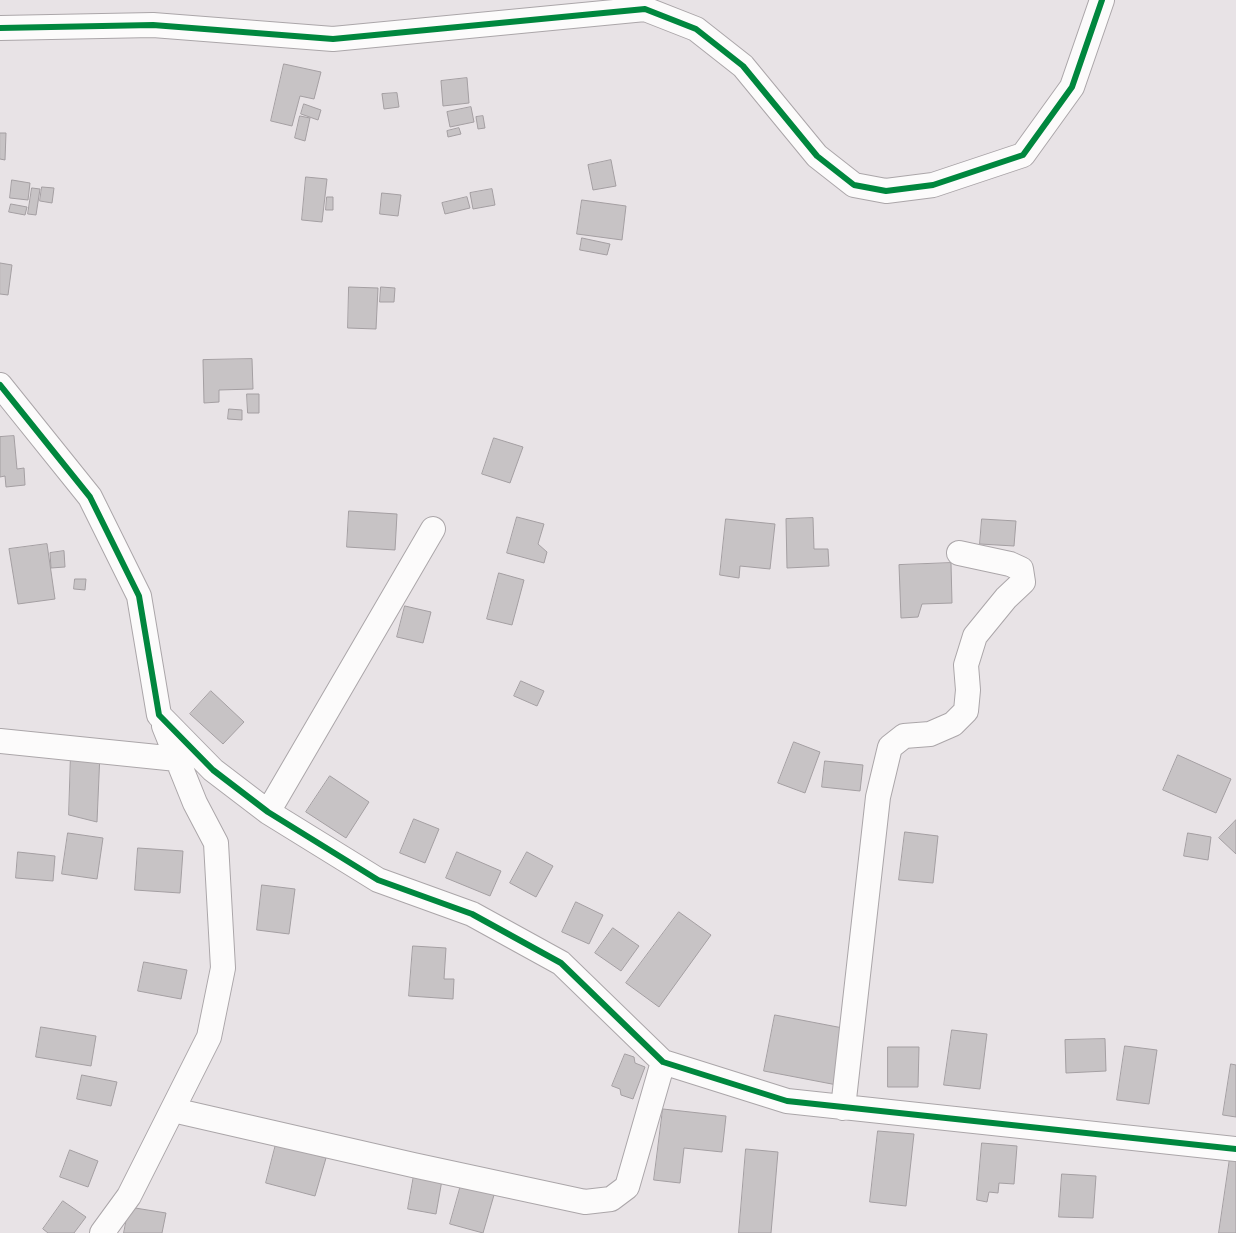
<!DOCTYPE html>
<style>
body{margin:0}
canvas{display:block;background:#e8e3e6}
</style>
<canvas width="1236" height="1233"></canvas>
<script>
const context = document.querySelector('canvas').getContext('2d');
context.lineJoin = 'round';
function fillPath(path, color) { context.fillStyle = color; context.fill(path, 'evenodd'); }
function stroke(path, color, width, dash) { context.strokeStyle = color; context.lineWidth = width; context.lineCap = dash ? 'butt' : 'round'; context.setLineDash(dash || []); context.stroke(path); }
const building = new Path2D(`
 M284,64L321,72L314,99L300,96L292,126L271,121Z
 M467,78L469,103L443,106L441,81Z
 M397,93L399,107L384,109L382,94Z
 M304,104L321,110L318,120L301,114Z
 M471,107L474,122L450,127L447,112Z
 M300,116L310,118L305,141L295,138Z
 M483,116L485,128L478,129L476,117Z
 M459,128L461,134L448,137L447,131Z
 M0,133H6L5,160L0,159Z
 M611,160L616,186L593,190L588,165Z
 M306,177L327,179L322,222L302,220Z
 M12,180L30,183L28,200L10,198Z
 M42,187L54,188L52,203L40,201Z
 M32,188L40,189L36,215L28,214Z
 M492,189L495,205L473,209L470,193Z
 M382,193L401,195L398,216L380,214Z
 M327,197H333V210H326Z
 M467,197L470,208L445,214L442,203Z
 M582,200L626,206L622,240L577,234Z
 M11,204L27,207L25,215L9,212Z
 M582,238L610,244L607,255L580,250Z
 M0,263L12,265L8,295L0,294Z
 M349,287L378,288L376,329L348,328Z
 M381,287L395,288L394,302H380Z
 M252,359L253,389L219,390V402L204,403L203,360Z
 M247,394H259V413H248Z
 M229,409L242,410V420L228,419Z
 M14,436L17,469L24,468L25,485L6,487L5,476L0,477V437Z
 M494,438L523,447L510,483L482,474Z
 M349,511L397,514L395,550L347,547Z
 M517,517L544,524L538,544L547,552L544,563L507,553Z
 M813,518L814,549H828L829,566L787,568L786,519Z
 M726,519L775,524L770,569L740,566L739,578L720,575Z
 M982,519L1016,521L1014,546L980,544Z
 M47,544L55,599L18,604L9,549Z
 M64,551L65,567L51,568L50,553Z
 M951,563L952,603L922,604L918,617L901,618L899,565Z
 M499,573L524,580L512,625L487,619Z
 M75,579H86L85,590L74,589Z
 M405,606L431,612L423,643L397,637Z
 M521,681L544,691L537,706L514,696Z
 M211,691L244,722L223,744L190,714Z
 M794,742L820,752L805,793L778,783Z
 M71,752L100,753L97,822L69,815Z
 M1178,755L1231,779L1216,813L1163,790Z
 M825,761L863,765L860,791L822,787Z
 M330,776L369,802L346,838L306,812Z
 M414,819L439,829L425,863L400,853Z
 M1236,820V854L1219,838Z
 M905,832L938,836L933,883L899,880Z
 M68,833L103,838L97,879L62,874Z
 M1188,833L1211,837L1208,860L1184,856Z
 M138,848L183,851L180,893L135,890Z
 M18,852L55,856L53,881L16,878Z
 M457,852L501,871L490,896L446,878Z
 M527,852L553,866L536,897L510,883Z
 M262,885L295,889L289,934L257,930Z
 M576,902L603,915L589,944L562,932Z
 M679,912L711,935L659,1007L626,983Z
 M613,928L639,946L621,971L595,953Z
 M413,946L446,948L444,979H454L453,999L409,996Z
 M144,962L187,970L181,999L138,991Z
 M775,1015L848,1029L837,1085L764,1071Z
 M41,1027L96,1036L91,1066L36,1057Z
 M952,1030L987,1034L980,1089L944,1085Z
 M1105,1039L1106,1071L1066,1073L1065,1040Z
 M1125,1046L1157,1050L1149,1104L1117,1100Z
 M888,1047H919L918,1087H888Z
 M625,1054L634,1057L635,1063L645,1067L633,1099L621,1095L620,1089L612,1086Z
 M1231,1064L1236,1065V1117L1223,1115Z
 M82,1075L117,1082L111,1106L77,1099Z
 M663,1109L726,1116L722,1152L684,1148L680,1183L654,1180Z
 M878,1131L914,1134L906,1206L870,1202Z
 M982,1143L1017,1146L1014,1184L999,1183L998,1193L989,1192L987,1202L977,1200Z
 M276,1144L326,1158L315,1196L266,1183Z
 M746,1149L778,1152L771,1233H739Z
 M70,1150L98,1161L88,1187L60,1177Z
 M1230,1158L1236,1159V1233H1219Z
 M1062,1174L1096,1176L1093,1218L1059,1217Z
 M414,1175L442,1180L436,1214L408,1209Z
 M461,1185L494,1195L483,1233L450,1224Z
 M63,1201L86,1217L74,1233H48L43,1229Z
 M129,1207L166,1213L162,1233H124Z`);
fillPath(building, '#c7c3c5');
stroke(building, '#a49fa2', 1);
const minor = new Path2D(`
 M0,28L153,25L333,39L645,9L696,29L743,66L817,156L854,185L886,191L933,185L1023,155L1072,87L1102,0
 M0,385L90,497L139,596L159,715L213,770L268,812L378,880L472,914L561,963L663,1062L787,1101L1236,1149
 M0,741L177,759
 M268,812L433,529
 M843,1108L878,797L890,747L904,736L930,734L953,724L966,711L968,690L966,665L975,636L1006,598L1023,582L1021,569L1010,564L959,553
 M173,1110L413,1165L585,1202L611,1199L627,1187L663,1062
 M102,1233L129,1196L209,1037L223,968L216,843L195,803L164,726`);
stroke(minor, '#aba6a9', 26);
stroke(minor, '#fcfbfb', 24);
stroke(new Path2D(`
 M0,28L153,25L333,39L645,9L696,29L743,66L817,156L854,185L886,191L933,185L1023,155L1072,87L1102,0
 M0,385L90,497L139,596L159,715L213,770L268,812L378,880L472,914L561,963L663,1062L787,1101L1236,1149`), '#00873e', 6);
</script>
